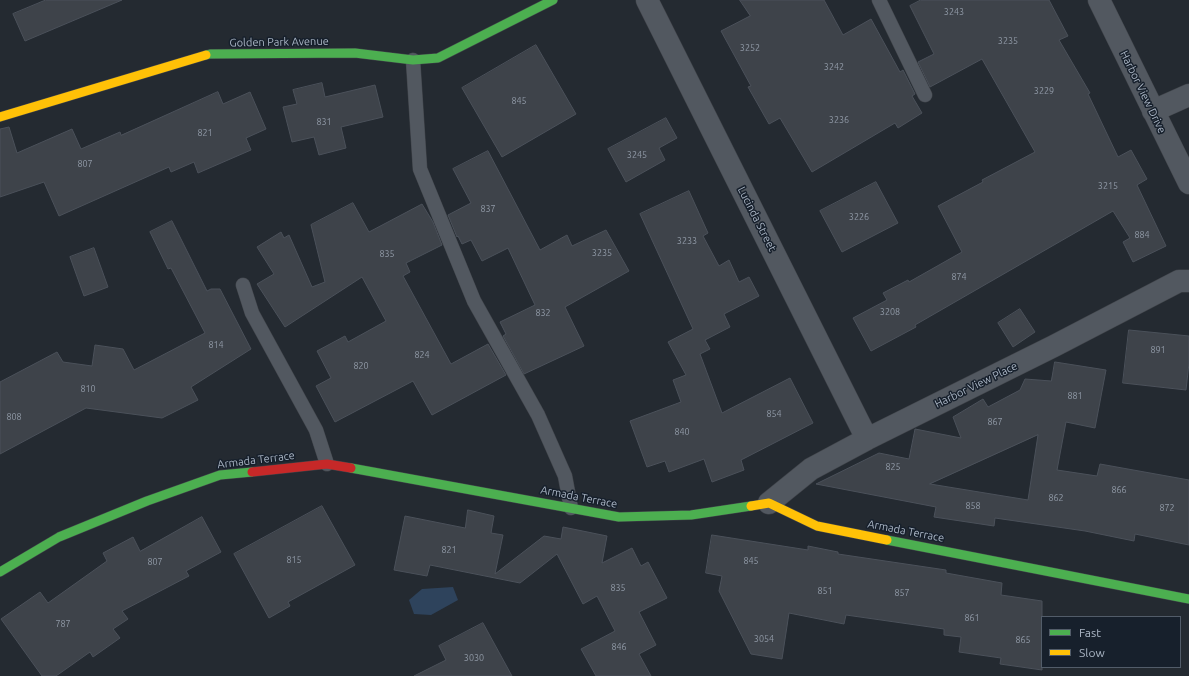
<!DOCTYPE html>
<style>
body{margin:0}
#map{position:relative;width:1189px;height:676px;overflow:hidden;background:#242a31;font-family:Ubuntu,sans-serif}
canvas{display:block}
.legend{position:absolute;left:1041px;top:616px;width:140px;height:52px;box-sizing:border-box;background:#17202c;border:1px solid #525c69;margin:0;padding:5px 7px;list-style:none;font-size:12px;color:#abb6c5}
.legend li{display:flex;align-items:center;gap:8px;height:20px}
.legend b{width:20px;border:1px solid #525c69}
</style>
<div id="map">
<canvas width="1189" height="676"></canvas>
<ul class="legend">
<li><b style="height:5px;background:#4caf50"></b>Fast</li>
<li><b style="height:5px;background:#ffc107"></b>Slow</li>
</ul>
</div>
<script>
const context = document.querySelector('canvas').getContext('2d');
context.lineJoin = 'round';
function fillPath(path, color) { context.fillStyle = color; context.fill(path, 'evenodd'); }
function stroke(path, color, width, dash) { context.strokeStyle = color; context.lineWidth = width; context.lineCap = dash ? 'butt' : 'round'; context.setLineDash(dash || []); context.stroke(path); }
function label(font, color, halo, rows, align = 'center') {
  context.font = font + ' Ubuntu,sans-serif'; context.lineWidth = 3; context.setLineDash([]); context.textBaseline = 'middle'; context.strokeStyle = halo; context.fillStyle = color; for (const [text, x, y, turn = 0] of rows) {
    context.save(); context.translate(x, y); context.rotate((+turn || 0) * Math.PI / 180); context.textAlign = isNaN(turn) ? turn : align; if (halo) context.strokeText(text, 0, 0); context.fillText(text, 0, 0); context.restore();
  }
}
fillPath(new Path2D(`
 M453,587L458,600L431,615L414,614L409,600L422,589Z`), '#2e435c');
const building = new Path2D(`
 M46,0H122L25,41L13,14Z
 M740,0H824L843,35L871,19L900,72L903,70L915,94L912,96L922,113L898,128L895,123L812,172L780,118L769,124L748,87L751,86L721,31L750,16Z
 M921,0H1049L1068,36L1059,40L1090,93L1088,94L1118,157L1131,150L1147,179L1137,185L1166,246L1133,262L1123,242L1130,238L1113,211L915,325L916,327L871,351L853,318L887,300L883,293L908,280L909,282L962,252L938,206L983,182L982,180L1035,152L982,59L930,87L918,62L934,54L910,6Z
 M536,45L576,114L502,157L462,88Z
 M322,83L325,97L375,85L383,117L341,127L346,148L319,155L314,137L292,142L283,107L297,104L293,90Z
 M218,92L223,104L250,92L266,129L246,138L251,150L198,173L194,162L171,172L169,167L59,216L44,182L0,197V129L9,127L17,153L72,129L81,149L120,132L121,135Z
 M666,118L677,138L659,148L665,160L626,182L608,149Z
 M488,151L540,250L567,235L572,246L606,230L629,271L565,307L584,346L524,374L503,336L506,334L500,322L535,305L508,248L482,261L471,240L462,244L458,236L457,237L448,215L471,203L453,169Z
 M876,182L898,223L842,252L820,211Z
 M689,191L708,233L703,236L719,266L729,260L739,282L749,277L759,296L724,314L730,327L705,340L710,349L700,354L722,413L790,378L813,423L741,460L744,470L712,482L704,459L669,472L665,461L647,467L630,421L681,402L673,380L686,375L668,342L693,329L640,214Z
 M353,203L369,232L422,204L433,222L442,245L406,263L410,272L403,276L451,364L488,344L506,375L432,415L413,381L335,422L316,386L331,378L317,351L345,336L348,342L386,321L362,277L285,327L257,284L274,274L257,247L281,232L284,238L289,235L312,287L325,282L311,225Z
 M172,221L207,291L211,289H220L251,349L191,387L198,400L162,418L86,408L0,454V382L57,352L63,362L92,366L95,345L123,349L134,370L205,333L171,268L168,269L150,232Z
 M94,248L108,287L84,296L70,257Z
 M1020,309L1035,332L1013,347L998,323Z
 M1129,330L1189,336V363L1186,390L1123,383Z
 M1055,362L1106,370L1095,428L1066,422L1057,470L1097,476L1100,464L1189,480V545L1135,534L1134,541L1085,531L995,518L994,526L934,517L936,507L816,484L879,453L909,459L915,429L961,438L953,417L983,399L988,407L1020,390L1025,379L1051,381ZM1038,435L1028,500L930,484Z
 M322,506L355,565L288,602L290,606L269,618L234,554Z
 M468,510L494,516L491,533L503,535L495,574L544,536L561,539L563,527L607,536L602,563L632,548L641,566L648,562L667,598L639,612L656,645L639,654L651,676H596L581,649L615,631L597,596L583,604L557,554L520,583L430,565L427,576L394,570L405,516L465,528Z
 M202,517L221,552L186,571L189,576L122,611L128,619L113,629L120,638L93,657L90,652L56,676H42L1,619L40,592L48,603L107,561L103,553L133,537L140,551Z
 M712,535L808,550V546L838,552V554L946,570V573L1002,583L1001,595L1042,601V670L1000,664L1001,658L959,652L961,637L944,635V629L846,615L844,624L789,613L782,659L751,654L719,591L722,576L706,573Z
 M483,623L512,676H414L446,660L439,646Z`);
fillPath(building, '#3e434a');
stroke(building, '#4b515a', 1);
const lane = new Path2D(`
 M879,0L925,95
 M413,60L420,169L474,301L538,415L565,476L571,508
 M243,285L252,313L316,430L327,464`);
const street = new Path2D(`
 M647,0L867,439
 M1099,0L1189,183
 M1153,111L1189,95
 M769,503L811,469L867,439L1054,346L1179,281H1189`);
const fast = new Path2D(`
 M206,55L210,54L355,53L413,60L438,58L553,0
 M351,468L619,517L691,515L751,506
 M887,540L1189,599
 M0,572L59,537L147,501L220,475L252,472`);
const slow = new Path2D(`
 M0,117L206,55
 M751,506L769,503L817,526L887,540`);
const jam = new Path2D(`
 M252,472L327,464L351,468`);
stroke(lane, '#40444a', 15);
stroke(street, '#40444a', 23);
stroke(fast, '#40444a', 10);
stroke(slow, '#40444a', 10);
stroke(jam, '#40444a', 10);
stroke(lane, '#525860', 14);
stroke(street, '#525860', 22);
stroke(fast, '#4caf50', 9);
stroke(slow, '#ffc107', 9);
stroke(jam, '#c62828', 9);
label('9px', '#9099a6', null, [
 ["3243",954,12],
 ["3235",1008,41],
 ["3252",750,48],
 ["3242",834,67],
 ["3229",1044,91],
 ["845",519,101],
 ["3236",839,120],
 ["831",324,122],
 ["821",205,133],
 ["3245",637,155],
 ["807",85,164],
 ["3215",1108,186],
 ["837",488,209],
 ["3226",859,217],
 ["884",1142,235],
 ["3233",687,241],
 ["3235",602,253],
 ["835",387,254],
 ["874",959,277],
 ["3208",890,312],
 ["832",543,313],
 ["814",216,345],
 ["891",1158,350],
 ["824",422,355],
 ["820",361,366],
 ["810",88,389],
 ["881",1075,396],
 ["854",774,414],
 ["808",14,417],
 ["867",995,422],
 ["840",682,432],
 ["825",893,467],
 ["866",1119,490],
 ["862",1056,498],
 ["858",973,506],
 ["872",1167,508],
 ["821",449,550],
 ["815",294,560],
 ["845",751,561],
 ["807",155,562],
 ["835",618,588],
 ["851",825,591],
 ["857",902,593],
 ["861",972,618],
 ["787",63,624],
 ["3054",764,639],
 ["865",1023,640],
 ["846",619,647],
 ["3030",474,658]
]);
label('11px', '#abb6c5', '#17202c', [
 ["Golden Park Avenue",279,42,-1],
 ["Harbor View Drive",1143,92,64],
 ["Lucinda Street",757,219,63],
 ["Harbor View Place",976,385,-26],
 ["Armada Terrace",256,460,-7],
 ["Armada Terrace",579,497,11],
 ["Armada Terrace",906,531,11]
]);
</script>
